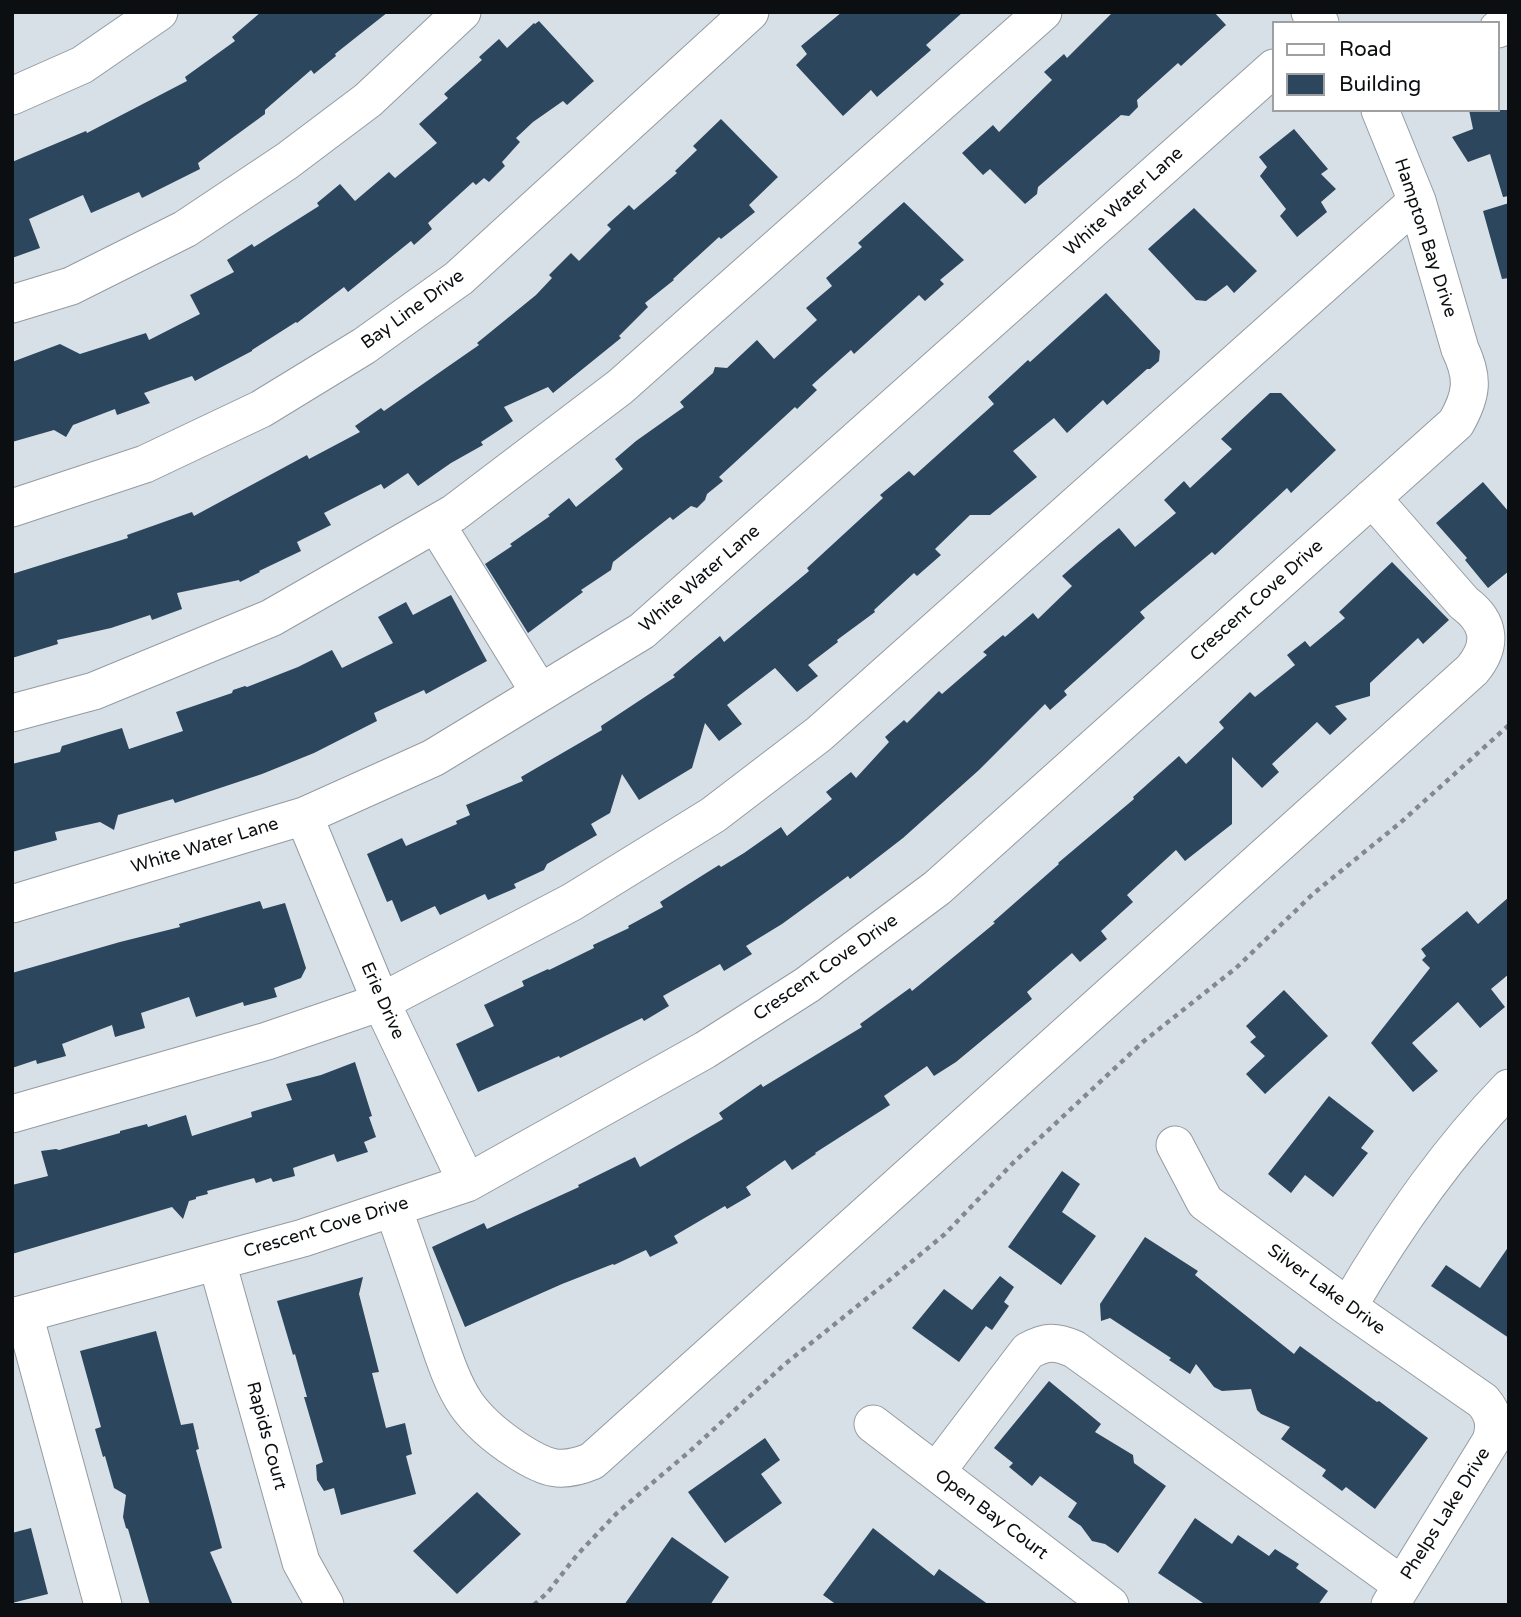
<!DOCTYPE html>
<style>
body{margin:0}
#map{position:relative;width:1521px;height:1617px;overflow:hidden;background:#d8e0e7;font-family:"Varela Round",sans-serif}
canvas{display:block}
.frame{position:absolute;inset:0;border:14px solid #0c0f11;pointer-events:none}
.legend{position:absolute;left:1272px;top:21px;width:228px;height:91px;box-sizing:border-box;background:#fff;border:2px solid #9e9fa0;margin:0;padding:9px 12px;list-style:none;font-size:21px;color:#0c0f11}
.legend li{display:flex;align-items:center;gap:14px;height:35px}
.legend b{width:35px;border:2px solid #9e9fa0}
</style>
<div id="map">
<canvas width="1521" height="1617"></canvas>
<div class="frame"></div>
<ul class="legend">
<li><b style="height:9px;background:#fff"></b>Road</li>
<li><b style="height:19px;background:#2b465d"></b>Building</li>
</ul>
</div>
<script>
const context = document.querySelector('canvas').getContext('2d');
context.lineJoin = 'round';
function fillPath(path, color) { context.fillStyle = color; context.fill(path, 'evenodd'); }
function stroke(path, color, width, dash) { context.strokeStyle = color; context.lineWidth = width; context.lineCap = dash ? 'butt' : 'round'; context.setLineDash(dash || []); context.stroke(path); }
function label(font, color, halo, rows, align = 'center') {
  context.font = font + ' "Varela Round",sans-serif'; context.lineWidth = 7; context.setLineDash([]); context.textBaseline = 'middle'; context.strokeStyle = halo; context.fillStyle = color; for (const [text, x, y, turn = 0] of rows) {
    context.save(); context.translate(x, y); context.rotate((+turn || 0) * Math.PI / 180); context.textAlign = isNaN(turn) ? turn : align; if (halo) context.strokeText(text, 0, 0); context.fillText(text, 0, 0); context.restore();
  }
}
fillPath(new Path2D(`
 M261,12H388L335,54L336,56L314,74L311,70L265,110V114L198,163L200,169L142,198L139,192L91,213L83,195L29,219L40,248L12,258V162L86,131L87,133L187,81L185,77L235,41L232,37Z
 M842,12H963L926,45L931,50L877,97L871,90L843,116L796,65L807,54L801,46Z
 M1113,12H1214L1226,25L1181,66L1178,63L1137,100L1138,107L1129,116L1121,115L1038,187L1037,194L1025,204L990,169L983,175L962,153L993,125L999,132L1052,80L1044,72L1064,54L1067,58Z
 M539,21L594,81L567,105L563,101L533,122L516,138L520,142L502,162L505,166L489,182L484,178L476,185L473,182L428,223L432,229L414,245L411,241L348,292L344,287L297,323L296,322L252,350V351L195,381L192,376L144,393L150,403L117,415L115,409L73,425L66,437L54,430L12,442V362L60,344L80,354L146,333L149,340L200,314L190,295L234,272L227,260L252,244L254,247L319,206L317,203L340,184L355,201L389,172L395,178L437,143L419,124L448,98L444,94L482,60L479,57L499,39L507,48L534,23L535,24Z
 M1469,110H1509V196L1503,197L1490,154L1468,162L1452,137L1473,129Z
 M721,119L778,177L749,205L755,212L721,239L719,237L673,279L674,280L645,303L648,307L619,336L621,338L553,393L548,387L504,407L513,421L481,442L483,445L451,463L418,486L408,473L384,489L381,484L324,513L331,525L297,542L301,551L259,571L260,572L240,582L239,580L177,593L182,609L152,620L150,615L111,628L57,640L58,644L12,658V574L128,538L127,535L192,512L194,516L307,455L309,459L360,432L355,426L381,408L384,411L479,345L477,343L536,295L552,278L549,275L571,253L579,261L611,229L607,225L629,205L634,210L677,173L675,171L697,150L693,146Z
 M1294,129L1328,169L1321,174L1336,189L1321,202L1327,212L1297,237L1280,216L1286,209L1260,176L1267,167L1259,157Z
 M904,202L964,260L940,280L944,284L925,301L919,295L854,354L851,350L812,385L817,390L797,409L795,407L719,477L723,481L707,494L705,500L697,508L691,506L673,520L670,517L613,562L611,570L581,590L583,592L528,633L485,564L512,546L510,544L550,516L548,515L569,498L576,507L623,469L615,459L636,441L684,407L680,402L713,373L715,367L727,368L757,340L774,359L817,320L806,308L832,286L826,278L862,247L858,243Z
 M1509,203V278L1502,279L1483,211Z
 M1194,208L1257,271L1234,293L1227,285L1206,301L1196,300L1148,249Z
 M1106,293L1160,351L1159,361L1150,369H1147L1107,405L1103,400L1067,433L1054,418L1013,451L1037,477L990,515H970L935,549L941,555L917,576L914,573L874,610L875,612L837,640L838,642L808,665L818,676L797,692L775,668L727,705L742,724L719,741L705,723L692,768L639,800L622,774L610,813L591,824L597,835L547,864L544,870L514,884L516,888L488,900L485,894L440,915L435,906L401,922L392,900L387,902L367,854L402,838L406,846L457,824L456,821L470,815L466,805L523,781L521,777L602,730L601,726L675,677L673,675L720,636L724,642L809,571L807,568L883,498L880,495L909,471L914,476L994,404L988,397L1028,360L1030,362Z
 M1270,393H1281L1336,450L1291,493L1287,488L1215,555L1212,552L1140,612L1145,618L1064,691L1067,695L1050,710L1045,704L979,770L903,838L850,879L848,876L782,924L746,946L752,954L724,971L720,964L663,996L669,1006L644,1021L642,1018L560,1058L559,1056L478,1092L456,1044L494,1026L484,1005L524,986L522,981L548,969L549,970L594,948L593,945L629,928L628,926L663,907L660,902L719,865L721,867L744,853L781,827L787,836L832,799L826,792L851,772L856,778L889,742L885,737L904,720L907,723L939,691L942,694L987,655L983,652L1003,635L1005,637L1033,613L1038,619L1072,586L1062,576L1099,544L1119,528L1135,547L1176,513L1164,500L1184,481L1190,488L1232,449L1221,439Z
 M1483,482L1509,512V571L1488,588L1465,560L1467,558L1436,523Z
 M1392,562L1449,620L1423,644L1418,638L1370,683V696L1335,706L1347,719L1330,735L1317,722L1272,764L1279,772L1262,788L1232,757V824L1185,861L1176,850L1127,895L1133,902L1101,931L1107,939L1080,962L1072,953L1027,992L1032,999L956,1062L934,1076L927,1066L884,1096L890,1105L815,1153L816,1154L792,1170L785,1160L746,1187L751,1195L727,1209L725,1206L674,1236L678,1243L650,1257L646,1250L614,1265L613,1264L562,1284L465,1327L432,1247L484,1223L487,1229L579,1187L578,1185L635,1157L640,1167L723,1119L719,1113L761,1084L763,1087L862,1027L860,1024L910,988L912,991L995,923L993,922L1059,864L1058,863L1134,799L1133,797L1179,756L1186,764L1224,728L1219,722L1250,692L1255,697L1295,665L1287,655L1305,641L1310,647L1345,618L1339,612Z
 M451,595L487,661L426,694L424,690L374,713L377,721L314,753L262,774L175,803L173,799L118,815L114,830L100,822L55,832L57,840L12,852V764L60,752L62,746L122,728L129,749L183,731L176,712L232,693L233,690L245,686L247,687L298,667L332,650L342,668L393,643L378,617L406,602L413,615Z
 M1509,897V974L1491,989L1505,1007L1480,1028L1458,1002L1412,1043L1438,1071L1413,1092L1371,1043L1430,968L1422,960L1426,956L1421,949L1467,911L1478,924Z
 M260,901L263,909L285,903L306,968L301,978L274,988L277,997L244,1006L243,1002L196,1017L189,997L141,1013L145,1028L115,1037L112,1025L62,1044L66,1056L37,1064L36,1060L12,1068V973L120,942L180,927L179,924Z
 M1284,990L1328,1036L1265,1094L1246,1074L1265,1056L1250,1042L1256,1037L1246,1026Z
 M355,1062L372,1116L369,1117L376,1137L364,1142L368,1152L337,1162L334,1154L293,1168L295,1176L273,1182L271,1178L256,1183L254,1178L207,1191L208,1194L196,1197V1199L189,1201L183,1219L172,1207L12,1254V1185L48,1176L41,1151L56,1149L59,1150L120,1133V1131L147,1124L148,1127L186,1115L192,1136L252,1117L251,1112L292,1100L286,1084L321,1075Z
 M1329,1096L1374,1131L1361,1148L1368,1153L1333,1197L1305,1175L1291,1193L1268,1174Z
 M1062,1171L1080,1184L1062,1212L1096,1236L1061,1285L1008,1247Z
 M1145,1237L1198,1271L1195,1275L1294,1354L1300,1346L1377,1402L1379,1401L1428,1438L1375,1509L1346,1487L1342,1491L1322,1476L1326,1470L1281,1439L1290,1427L1261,1414L1257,1410L1251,1389L1222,1391L1214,1387L1196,1364L1190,1374L1169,1360L1171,1358L1110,1318L1101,1321L1100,1304Z
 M1509,1246V1338L1431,1286L1446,1265L1480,1288Z
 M1000,1276L1014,1287L1004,1302L1009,1306L992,1330L986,1326L959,1362L912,1328L944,1289L972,1310Z
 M363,1277L359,1294L379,1372L372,1373L386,1428L405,1423L412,1454L406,1456L416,1494L341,1515L334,1488L324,1491L317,1480L316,1465L323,1462L304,1397H307L295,1354L293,1355L277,1301Z
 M156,1331L181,1425L193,1423L199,1449L196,1450L222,1548L210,1552L233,1605H150L128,1529L126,1528L123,1517L126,1495L114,1488L105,1456L103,1457L95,1429L101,1427L80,1351Z
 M1049,1381L1101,1424L1095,1432L1133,1455L1134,1463L1166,1486L1118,1553L1105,1544L1092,1541L1081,1526L1068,1517L1077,1503L1040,1476L1032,1486L1009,1467L1013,1463L994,1448Z
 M765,1438L780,1460L761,1474L782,1503L725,1543L688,1492Z
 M477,1492L521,1534L457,1594L413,1551Z
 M1195,1518L1232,1544L1238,1535L1269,1556L1275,1549L1299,1564L1296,1568L1328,1591L1318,1605H1206L1158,1573Z
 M31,1528L48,1594L12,1603V1533Z
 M873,1528L934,1576L939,1569L989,1605H837L823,1595Z
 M672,1537L729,1577L710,1605H624Z`), '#2b465d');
const minor = new Path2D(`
 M1310,12L1320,23
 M1498,29L1509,24
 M12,96L82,65L159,12
 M12,304L71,286L185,229L287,161L368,100L462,12
 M12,508L145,464L261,409L364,346L459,278L750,12
 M436,524L540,693
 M12,713L94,691L271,618L454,513L620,387L1043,12
 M304,816L381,1002L467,1183
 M12,904L304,816L433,758L642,631L1274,68
 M12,1114L267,1041L381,1002L572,902L713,815L819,734L1417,201
 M1175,1145L1205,1202L1348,1307L1483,1401C1494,1414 1496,1425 1491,1441L1390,1605
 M393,1208C407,1247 420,1286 433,1325C442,1351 451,1382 466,1404C480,1424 498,1438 518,1451C546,1469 561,1474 592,1461L1472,670C1493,645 1490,622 1464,603L1372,498
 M217,1262L301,1562L325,1605
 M1348,1307C1394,1228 1445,1154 1509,1088
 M24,1314L103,1605
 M12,1317L303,1238L467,1183L705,1050L807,985L937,888L1456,423C1472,395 1474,378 1460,349L1417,201L1380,110
 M873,1424L1110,1605
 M936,1472L1028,1351C1046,1341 1055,1341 1074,1349L1402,1585`);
stroke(minor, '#939ba2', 39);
stroke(new Path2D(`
 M534,1605L548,1592L577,1555L617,1513L690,1451L785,1364L881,1287L945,1234L1013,1163L1144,1041L1236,968L1314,893L1400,823L1509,725`), '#83898e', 4.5, [5, 5]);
stroke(minor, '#fff', 37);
label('18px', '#0c0f11', '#fff', [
 ["White Water Lane",1124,202,-42],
 ["Hampton Bay Drive",1425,238,72],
 ["Bay Line Drive",413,310,-36],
 ["White Water Lane",700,579,-41],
 ["Crescent Cove Drive",1257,601,-42],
 ["White Water Lane",205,846,-17],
 ["Crescent Cove Drive",826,968,-35],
 ["Erie Drive",382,1001,66],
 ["Crescent Cove Drive",326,1228,-17],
 ["Silver Lake Drive",1326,1290,36],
 ["Rapids Court",266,1436,75],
 ["Phelps Lake Drive",1446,1514,-58],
 ["Open Bay Court",991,1515,37]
]);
</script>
